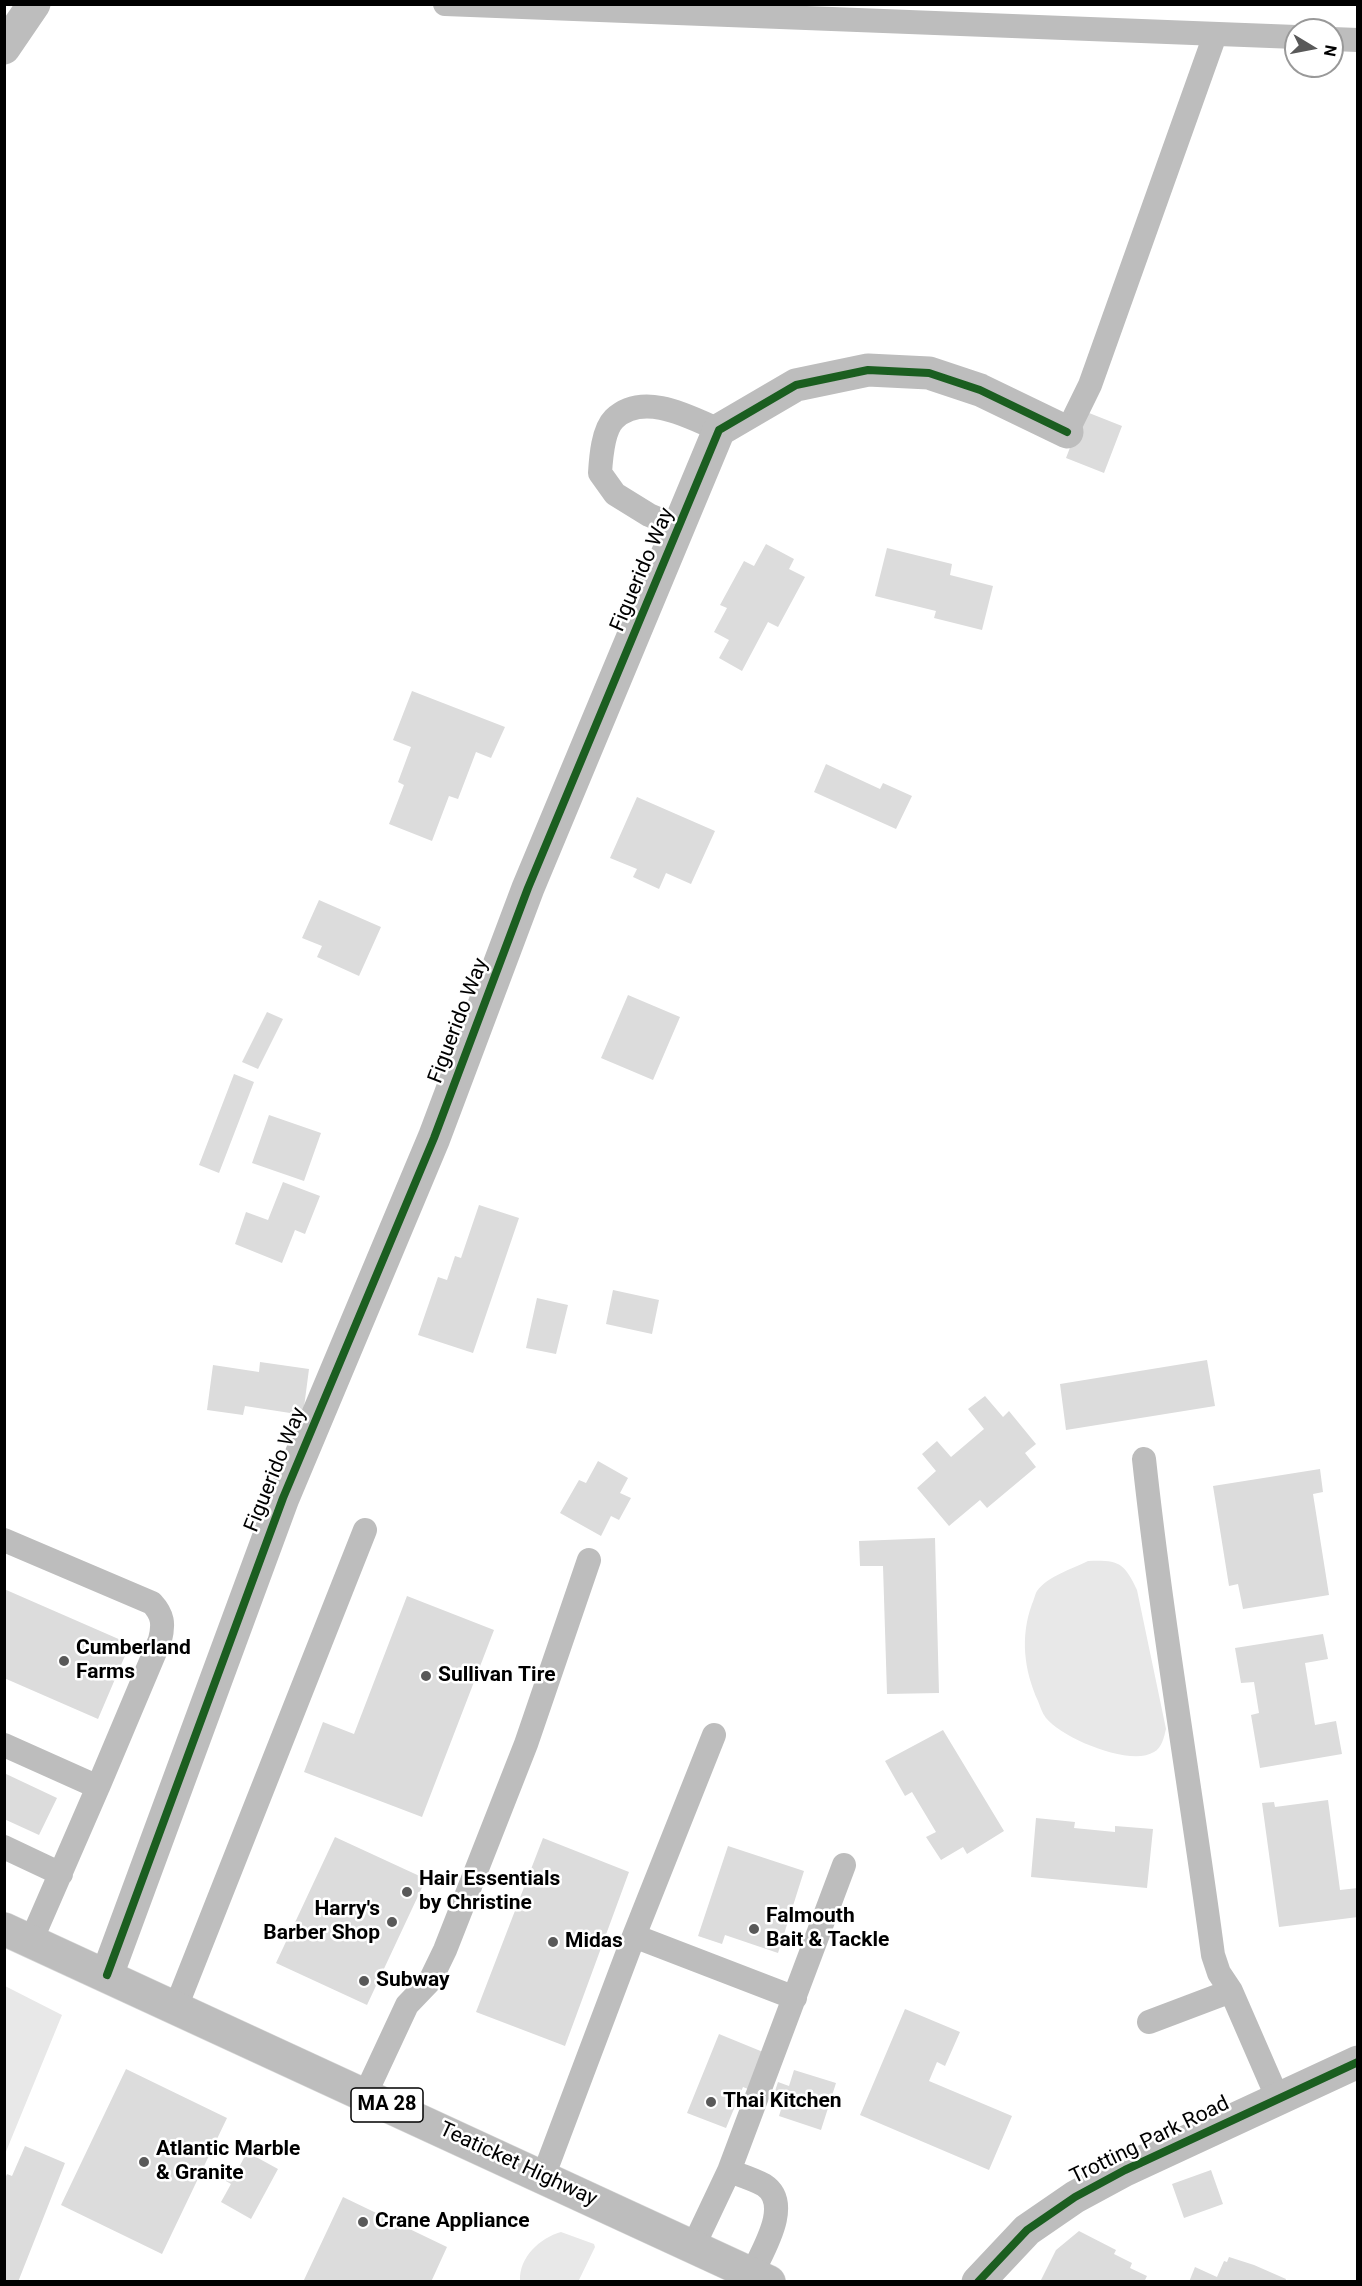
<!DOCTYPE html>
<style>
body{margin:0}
#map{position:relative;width:1362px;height:2286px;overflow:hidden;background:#fff;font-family:Roboto,sans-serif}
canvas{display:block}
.frame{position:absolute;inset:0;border:6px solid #000;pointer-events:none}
.north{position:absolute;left:1284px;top:18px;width:60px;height:60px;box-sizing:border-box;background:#fff;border:2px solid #999;border-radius:50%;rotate:100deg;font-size:16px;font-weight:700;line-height:24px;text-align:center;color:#000}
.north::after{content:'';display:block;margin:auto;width:21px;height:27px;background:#595959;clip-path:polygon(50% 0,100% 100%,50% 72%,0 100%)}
</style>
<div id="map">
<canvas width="1362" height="2286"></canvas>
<div class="frame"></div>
<div class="north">N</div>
</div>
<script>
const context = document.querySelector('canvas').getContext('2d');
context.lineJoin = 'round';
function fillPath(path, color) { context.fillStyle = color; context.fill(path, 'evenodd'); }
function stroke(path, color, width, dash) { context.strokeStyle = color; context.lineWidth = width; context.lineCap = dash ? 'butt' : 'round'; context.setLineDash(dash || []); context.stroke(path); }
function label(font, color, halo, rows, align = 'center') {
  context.font = font + ' Roboto,sans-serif'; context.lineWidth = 5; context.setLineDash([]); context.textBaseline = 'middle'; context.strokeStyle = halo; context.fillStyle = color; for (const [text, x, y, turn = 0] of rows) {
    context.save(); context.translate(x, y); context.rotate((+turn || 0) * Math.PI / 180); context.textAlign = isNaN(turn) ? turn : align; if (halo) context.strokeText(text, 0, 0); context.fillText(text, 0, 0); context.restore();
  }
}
fillPath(new Path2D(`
 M1088,1561C1118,1560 1124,1562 1137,1590L1166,1729C1164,1737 1162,1748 1154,1752C1130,1767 1062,1738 1046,1718C1042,1713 1040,1706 1038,1701C1024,1670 1020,1637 1032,1604C1034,1600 1035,1594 1037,1591C1048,1576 1072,1569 1088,1561Z
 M5,1986L62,2015L5,2154Z
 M561,2232L594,2244L595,2247L579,2280L520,2281C519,2257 540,2238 561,2232Z`), '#e8e8e8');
fillPath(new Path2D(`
 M1084,411L1122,426L1104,473L1066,458Z
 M766,544L794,559L789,569L805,577L778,627L768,622L742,671L719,658L729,640L714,632L727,608L720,605L744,561L754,566Z
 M887,548L952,564L950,575L993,586L982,630L934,618L936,611L875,596Z
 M412,691L505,727L491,758L476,752L458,799L449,796L432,841L389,824L404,785L398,782L411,747L393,740Z
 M826,764L880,789L883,783L912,796L896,829L814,792Z
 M637,797L715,831L691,884L666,873L659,889L633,877L637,869L610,858Z
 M319,900L381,927L359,976L317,957L322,946L302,938Z
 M628,995L680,1017L653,1080L601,1058Z
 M267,1012L283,1019L258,1069L242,1062Z
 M234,1074L254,1082L219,1173L199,1165Z
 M269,1115L321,1133L304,1181L252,1163Z
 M283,1182L320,1196L305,1234L295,1230L282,1263L235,1244L246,1212L268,1220Z
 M479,1205L519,1218L473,1353L418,1335L438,1277L447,1280L455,1256L461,1258Z
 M613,1290L659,1300L652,1334L606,1324Z
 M537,1298L568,1305L556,1354L526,1348Z
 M1207,1360L1215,1406L1066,1430L1060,1384Z
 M260,1362L309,1369L303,1415L245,1406L243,1415L207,1410L213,1365L259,1372Z
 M985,1396L1003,1417L1009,1411L1036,1444L1025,1453L1036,1467L987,1508L980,1500L949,1526L917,1488L936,1471L922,1454L937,1441L951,1457L984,1429L968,1409Z
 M598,1461L628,1478L620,1493L631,1498L619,1520L611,1516L601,1536L560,1513L579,1480L586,1483Z
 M1320,1469L1323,1492L1313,1494L1329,1595L1243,1609L1238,1584L1229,1586L1213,1486Z
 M935,1538L939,1693L887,1694L883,1566H860L859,1541Z
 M4,1589L130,1644L98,1719L4,1678Z
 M407,1596L494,1630L422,1817L304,1772L323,1722L354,1734Z
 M1323,1634L1328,1659L1305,1663L1315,1725L1336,1721L1342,1754L1260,1768L1251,1715L1259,1713L1254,1682L1241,1683L1235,1648Z
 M943,1730L1004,1831L967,1854L963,1847L941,1860L926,1837L936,1832L912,1792L905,1796L885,1761Z
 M4,1773L57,1798L39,1835L4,1819Z
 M1328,1800L1340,1890L1358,1888V1917L1279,1927L1262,1803L1274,1802L1275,1807Z
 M1036,1818L1075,1822L1074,1828L1115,1832V1826L1153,1829L1147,1888L1031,1877Z
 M335,1837L426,1879L367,2005L276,1963Z
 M543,1838L629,1872L565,2046L476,2012Z
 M728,1846L804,1871L778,1953L725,1935L722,1944L698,1936Z
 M905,2009L960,2032L945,2066L937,2062L929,2081L1012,2116L989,2170L860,2115Z
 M719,2034L763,2052L748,2089L743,2087L726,2128L687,2113Z
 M126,2069L227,2118L162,2254L61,2205Z
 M794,2070L836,2083L821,2130L779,2116L783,2103L772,2100L778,2082L789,2086Z
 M25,2146L65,2163L18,2282H4V2181L7,2174L12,2176Z
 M247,2152L278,2169L251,2219L221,2202L231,2184L219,2177L225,2168L236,2173Z
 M1211,2170L1223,2204L1184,2218L1172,2184Z
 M343,2197L447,2247L431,2282H303Z
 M1079,2231L1116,2250L1114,2254L1132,2263L1130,2268L1147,2276L1144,2282H1040L1056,2250Z
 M1229,2257L1254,2265L1286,2279L1285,2282H1189L1195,2267L1217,2277L1224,2261L1227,2262Z`), '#dcdcdc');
const primary = new Path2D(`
 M4,1929L769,2282`);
stroke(primary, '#dbdbdb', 34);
stroke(new Path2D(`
 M445,4L1296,37
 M1332,39L1358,40
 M1067,432L1090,385L1215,35
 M680,528L649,515L615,494L600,473C601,457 603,430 614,419C643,391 690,417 719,430
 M1144,1459C1162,1625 1191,1790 1213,1955L1219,1973L1231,1991L1278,2099
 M4,1540L152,1603C163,1615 164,1624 160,1640L98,1787
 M4,1745L98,1787L31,1941
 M4,1847L61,1874
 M634,1936L795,1998
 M176,2007L365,1530
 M1149,2022L1231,1991
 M365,2095L407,2005L430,1981L445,1950L526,1744L589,1560
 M729,2171L844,1865
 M543,2177L634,1936L714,1735
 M693,2247L729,2171C740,2175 753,2179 764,2185C793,2204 762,2251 752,2274`), '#bdbdbd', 24);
stroke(new Path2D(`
 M4,48L34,4
 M107,1975L283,1498L434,1138L528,888L719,430L796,385L868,370L929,373L980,390L1067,432
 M978,2282L1027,2230L1075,2197L1125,2170L1358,2062`), '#bdbdbd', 33);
stroke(primary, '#bdbdbd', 33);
stroke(new Path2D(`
 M107,1975L283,1498L434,1138L528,888L719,430L796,385L868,370L929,373L980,390L1067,432
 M978,2282L1027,2230L1075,2197L1125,2170L1358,2062`), '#1b5e20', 8);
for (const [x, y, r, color] of [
 [64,1661,6,"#595959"],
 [426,1676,6,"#595959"],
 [407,1892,6,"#595959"],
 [392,1922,6,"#595959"],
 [754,1929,6,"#595959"],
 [553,1942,6,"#595959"],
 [364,1981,6,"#595959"],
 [711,2102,6,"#595959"],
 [144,2162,6,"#595959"],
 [363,2222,6,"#595959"]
]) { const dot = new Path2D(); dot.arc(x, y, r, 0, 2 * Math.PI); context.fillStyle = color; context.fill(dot); stroke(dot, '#fff', 2); }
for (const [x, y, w] of [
 [387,2105,72]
]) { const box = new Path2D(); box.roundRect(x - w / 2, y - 17, w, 34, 4.5); context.fillStyle = '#fff'; context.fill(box); stroke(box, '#000', 1.5); }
label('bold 20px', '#000', null, [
 ["MA 28",387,2105]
]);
label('21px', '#000', '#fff', [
 ["Figuerido Way",643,570,-67],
 ["Figuerido Way",459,1021,-69],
 ["Figuerido Way",276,1470,-68],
 ["Trotting Park Road",1150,2141,-26],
 ["Teaticket Highway",518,2165,25]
]);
label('bold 21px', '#000', '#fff', [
 ["Cumberland",76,1649],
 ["Farms",76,1673],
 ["Sullivan Tire",438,1676],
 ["Hair Essentials",419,1880],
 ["by Christine",419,1904],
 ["Harry's",380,1910,"right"],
 ["Barber Shop",380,1934,"right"],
 ["Falmouth",766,1917],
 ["Bait & Tackle",766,1941],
 ["Midas",565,1942],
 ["Subway",376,1981],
 ["Thai Kitchen",723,2102],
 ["Atlantic Marble",156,2150],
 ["& Granite",156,2174],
 ["Crane Appliance",375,2222]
], 'left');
</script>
